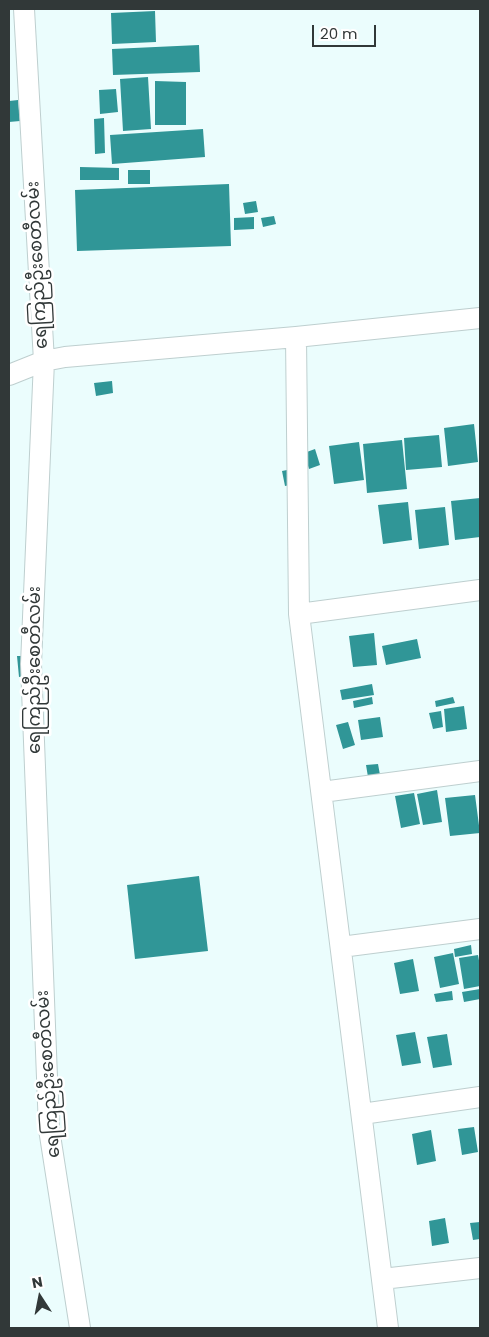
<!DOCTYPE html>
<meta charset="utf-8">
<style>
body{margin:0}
#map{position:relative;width:489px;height:1337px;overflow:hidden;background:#ebfdfd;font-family:Poppins,sans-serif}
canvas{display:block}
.frame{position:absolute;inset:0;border:10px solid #313838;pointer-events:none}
.north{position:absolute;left:15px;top:1272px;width:50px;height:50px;-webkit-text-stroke:4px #fff;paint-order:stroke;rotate:349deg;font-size:14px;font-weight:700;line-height:20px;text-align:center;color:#313838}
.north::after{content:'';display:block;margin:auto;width:18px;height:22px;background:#313838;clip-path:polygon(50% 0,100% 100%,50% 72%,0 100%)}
.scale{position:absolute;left:312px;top:25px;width:64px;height:22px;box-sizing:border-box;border:2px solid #313838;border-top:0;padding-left:6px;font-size:15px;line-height:18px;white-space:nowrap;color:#313838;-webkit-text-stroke:4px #fff;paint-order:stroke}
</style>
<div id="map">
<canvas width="489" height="1337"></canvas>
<div class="frame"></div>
<div class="north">N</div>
<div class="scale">20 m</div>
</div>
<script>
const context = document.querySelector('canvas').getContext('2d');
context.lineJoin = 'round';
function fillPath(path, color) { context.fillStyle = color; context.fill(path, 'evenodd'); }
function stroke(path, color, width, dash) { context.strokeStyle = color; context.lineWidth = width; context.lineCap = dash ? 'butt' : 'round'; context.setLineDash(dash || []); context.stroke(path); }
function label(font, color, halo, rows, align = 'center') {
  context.font = font + ' Poppins,"Noto Sans Myanmar",sans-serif'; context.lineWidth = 5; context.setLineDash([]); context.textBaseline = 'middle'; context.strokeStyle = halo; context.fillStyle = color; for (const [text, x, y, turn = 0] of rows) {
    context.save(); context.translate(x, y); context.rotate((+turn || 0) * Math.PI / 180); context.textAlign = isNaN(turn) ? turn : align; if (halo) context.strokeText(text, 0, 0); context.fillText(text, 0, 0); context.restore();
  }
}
fillPath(new Path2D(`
 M155,11L156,42L112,44L111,13Z
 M199,45L200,72L113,75L112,49Z
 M148,77L151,129L123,131L120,79Z
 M155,81L186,82V125H155Z
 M116,89L118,112L100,114L99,90Z
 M18,100L20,121L9,122V101Z
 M104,118L105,153L95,154L94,119Z
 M203,129L205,157L112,164L110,135Z
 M80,167L119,168V180H80Z
 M128,170H150V184H128Z
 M229,184L231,246L77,251L75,190Z
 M256,201L258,212L245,214L243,203Z
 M274,216L276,224L263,227L261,218Z
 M254,217V229L234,230V218Z
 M112,381L113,393L96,396L94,383Z
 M474,424L478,462L448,466L444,428Z
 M439,435L442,467L406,470L404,438Z
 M402,440L407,489L367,493L363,444Z
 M359,442L364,480L334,484L329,446Z
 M315,449L320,465L309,469L304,453Z
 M292,469L295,484L285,486L282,471Z
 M480,498V537L455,540L451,501Z
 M408,502L412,540L383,544L378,505Z
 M445,507L449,545L419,549L415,510Z
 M374,633L377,665L353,667L349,636Z
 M417,639L421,658L386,665L382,646Z
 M17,656H25L27,676L19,677Z
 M372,684L374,695L342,700L340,690Z
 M372,697L373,704L354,708L353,701Z
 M453,697L455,703L436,707L435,701Z
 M464,706L467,729L446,732L444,709Z
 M441,711L443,727L433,729L429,713Z
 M380,717L383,737L361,740L358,720Z
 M348,722L355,745L343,749L336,725Z
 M378,764L380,775L368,777L366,765Z
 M437,790L442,822L423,825L417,794Z
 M414,793L420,824L401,828L395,796Z
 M475,795L480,833L450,836L445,798Z
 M199,876L208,951L135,959L127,885Z
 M471,945L472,954L455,957L454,949Z
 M453,953L459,984L440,988L434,957Z
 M478,955L480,966V986L464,989L459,958Z
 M413,959L419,991L400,994L394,963Z
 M480,989V999L464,1002L462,992Z
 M452,991L453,1000L436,1002L434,994Z
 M415,1032L421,1063L402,1066L396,1035Z
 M447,1034L452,1065L433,1068L427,1037Z
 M474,1127L478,1152L462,1155L458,1129Z
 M431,1130L436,1161L417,1165L412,1134Z
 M445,1218L449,1243L432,1246L429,1221Z
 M480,1222V1239L473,1240L470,1223Z`), '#309697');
const minor = new Path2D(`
 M24,9L44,361L31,664L49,1129L80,1328
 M296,337L299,614L388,1328
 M9,375L44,361L65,357L296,337L480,318
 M299,614L480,590
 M322,792L480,771
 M341,947L480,929
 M362,1114L480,1097
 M382,1279L480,1268`);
stroke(minor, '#becfcf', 22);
stroke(minor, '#fff', 20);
label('18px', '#313838', '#fff', [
 ["ရေကြည်ဦးစေတီလမ်း",38,265,-93],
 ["ရေကြည်ဦးစေတီလမ်း",35,670,-90],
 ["ရေကြည်ဦးစေတီလမ်း",49,1074,-94]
]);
</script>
